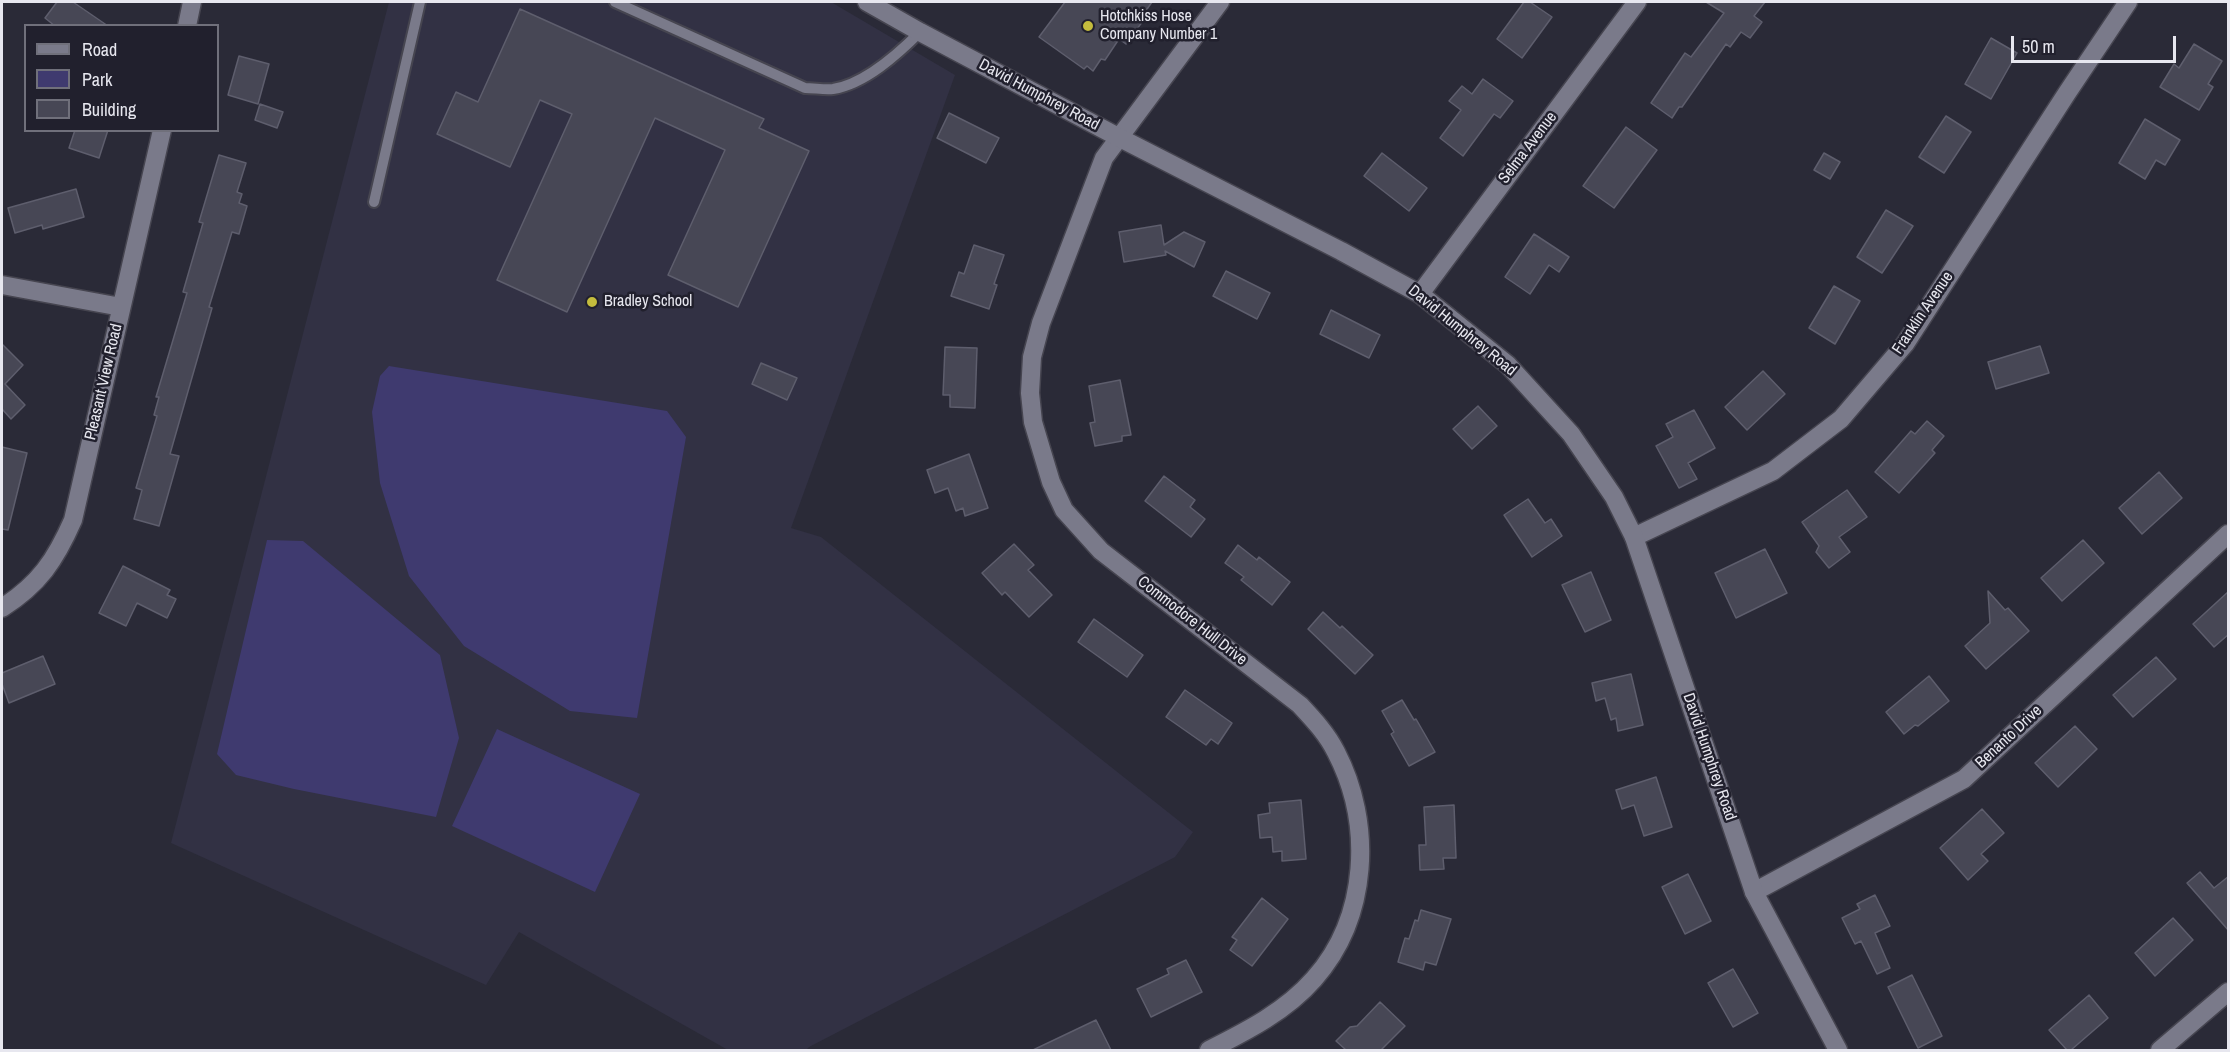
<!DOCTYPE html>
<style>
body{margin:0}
#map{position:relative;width:2230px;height:1052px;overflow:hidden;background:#2a2a37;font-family:"Archivo Narrow",sans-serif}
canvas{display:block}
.frame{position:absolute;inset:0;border:3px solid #e7e7ef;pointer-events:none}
.legend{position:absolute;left:24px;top:24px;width:195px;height:108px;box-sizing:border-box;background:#21202d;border:2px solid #70707b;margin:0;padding:8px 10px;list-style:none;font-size:18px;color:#e7e7ef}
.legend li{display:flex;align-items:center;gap:12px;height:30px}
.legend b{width:30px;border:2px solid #70707b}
.scale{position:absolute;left:2011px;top:36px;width:165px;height:27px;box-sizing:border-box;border:3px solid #e7e7ef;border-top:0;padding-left:8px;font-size:18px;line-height:21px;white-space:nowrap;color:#e7e7ef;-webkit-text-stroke:4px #21202d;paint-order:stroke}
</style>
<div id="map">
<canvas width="2230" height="1052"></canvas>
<div class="frame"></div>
<ul class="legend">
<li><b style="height:8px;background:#7a7a8a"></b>Road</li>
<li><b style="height:16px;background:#3f3a6f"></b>Park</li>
<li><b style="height:16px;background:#474755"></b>Building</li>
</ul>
<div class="scale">50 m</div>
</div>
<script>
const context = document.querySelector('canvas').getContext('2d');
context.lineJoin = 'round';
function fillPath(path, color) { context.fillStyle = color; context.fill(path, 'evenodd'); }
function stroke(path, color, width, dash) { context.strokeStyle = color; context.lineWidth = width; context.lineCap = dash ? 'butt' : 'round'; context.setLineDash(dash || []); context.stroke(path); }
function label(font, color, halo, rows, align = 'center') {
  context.font = font + ' "Archivo Narrow",sans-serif'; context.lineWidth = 5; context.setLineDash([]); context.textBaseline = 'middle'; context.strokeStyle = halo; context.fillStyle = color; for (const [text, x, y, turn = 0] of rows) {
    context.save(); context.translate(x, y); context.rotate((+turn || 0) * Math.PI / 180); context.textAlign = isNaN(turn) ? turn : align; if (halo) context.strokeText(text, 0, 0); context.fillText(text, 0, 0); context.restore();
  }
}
fillPath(new Path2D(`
 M389,2H831L955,75L791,528L821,537L1193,832L1175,857L809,1047L806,1050H728L519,932L486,985L171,843Z`), '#323144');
fillPath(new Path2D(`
 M389,366L667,411L686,437L637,718L570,711L464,646L409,576L380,483L372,412L380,376Z
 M267,540L303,541L440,655L459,738L436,817L294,789L236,775L217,754Z
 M497,729L640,794L595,892L452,826Z`), '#3f3a6f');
const building = new Path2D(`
 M57,2H73L108,26H55L45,18Z
 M1065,2H1152L1145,12L1148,14L1126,44L1119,39L1105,60L1101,59L1093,71L1087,66L1084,69L1039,37Z
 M1524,2H1530L1552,17L1522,58L1497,39Z
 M1706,2H1765L1754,16L1762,22L1750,38L1741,32L1730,47L1726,44L1682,107H1679L1672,118L1651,103L1685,53L1691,57L1724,13Z
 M520,9L764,119L759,128L809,151L738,307L668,275L725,150L655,118L567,312L497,280L572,114L540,100L510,167L437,134L456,92L478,102Z
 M1991,38L2017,53L1991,99L1965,84Z
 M2194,44L2222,61L2208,84L2213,87L2199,110L2160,87L2174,64L2179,68Z
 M239,56L269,64L258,104L228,95Z
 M1483,79L1513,101L1500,118L1494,114L1463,156L1440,138L1461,110L1449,101L1462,86L1472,94Z
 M260,104L283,112L277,128L255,120Z
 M949,113L999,138L986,163L937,138Z
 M1946,116L1971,132L1944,173L1919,157Z
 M2145,119L2180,140L2165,165L2156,160L2145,179L2119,163Z
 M1626,127L1657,150L1614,208L1583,186Z
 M75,130H108L99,158L69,148Z
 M1382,153L1427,188L1409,211L1364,176Z
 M1824,153L1840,162L1830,179L1814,170Z
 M219,155L246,163L237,192L242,194L239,203L247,206L239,234L232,232L209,307L212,308L170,454L179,456L159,526L134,519L142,490L136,488L157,416L154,415L159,397H156L187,293L183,292L203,223L199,222Z
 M76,189L84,217L43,229L42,225L15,233L8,208Z
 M1886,210L1913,226L1882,273L1857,257Z
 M1161,225L1164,245L1184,232L1205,242L1194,267L1165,251L1166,255L1124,262L1119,232Z
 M1534,234L1569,257L1559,272L1549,265L1530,294L1505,277Z
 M974,245L1004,255L994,284L997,285L989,309L951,296L959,272L964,274Z
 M1226,271L1270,293L1257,319L1213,296Z
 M1834,286L1860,301L1835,344L1809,328Z
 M1331,310L1380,335L1369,358L1320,334Z
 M2,344L23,365L5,384L25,405L11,419L2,409Z
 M2040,346L2049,373L1996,389L1988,362Z
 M945,347L977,348L975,408L950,407V395H943Z
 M761,363L797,378L787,400L752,384Z
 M1763,371L1785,394L1747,430L1725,407Z
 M1120,380L1131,435L1122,436V441L1095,446L1090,423L1095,422L1089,386Z
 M1478,406L1497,426L1472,449L1453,429Z
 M1694,410L1715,448L1688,463L1697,479L1679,488L1656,446L1673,437L1666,424Z
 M1927,421L1944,436L1932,450L1935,453L1899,493L1875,472L1911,431L1915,434Z
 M2,447L27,453L8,530L2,529Z
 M969,454L988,508L965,516L963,508L956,511L948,488L935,493L927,470Z
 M2159,472L2182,498L2142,534L2119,508Z
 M1164,476L1195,500L1190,507L1205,519L1191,537L1145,501Z
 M1847,490L1867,517L1839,537L1850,552L1829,568L1816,552L1819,546L1802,522Z
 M1528,499L1545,523L1551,519L1562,536L1532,557L1504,515Z
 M2083,540L2104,563L2062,601L2041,578Z
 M1014,544L1034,565L1028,570L1052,595L1029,617L1005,592L1002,595L982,573Z
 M1238,545L1257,560L1259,557L1290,582L1272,605L1241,580L1244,577L1225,563Z
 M1765,549L1787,593L1736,618L1715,573Z
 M123,566L170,590L167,595L176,599L167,618L137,603L126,626L99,613Z
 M1591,572L1611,620L1585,632L1562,585Z
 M1988,591L2005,610L2008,608L2029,631L1986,669L1965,646L1990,623Z
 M2229,591V634L2214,647L2193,624Z
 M1323,612L1340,628L1342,626L1373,655L1355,674L1308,629Z
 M1094,619L1143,655L1127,677L1078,642Z
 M43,656L55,684L9,703L2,684V673Z
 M2156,657L2176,679L2133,717L2113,695Z
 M1631,674L1643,725L1618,731L1616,718L1611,720L1605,698L1596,701L1592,683Z
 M1929,676L1949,701L1918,726L1915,725L1904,734L1886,712Z
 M1185,690L1232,723L1218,744L1211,739L1206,745L1166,717Z
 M1402,700L1414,720L1416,719L1435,752L1409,766L1391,734L1394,732L1382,711Z
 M2075,726L2097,749L2058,787L2035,763Z
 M1656,777L1672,827L1644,836L1634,805L1622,809L1616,790Z
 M1301,800L1306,859L1282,861V851L1273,852L1272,837L1260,838L1258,815L1270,813L1269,803Z
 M1454,805L1456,858H1443L1444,869L1420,870L1419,845H1426L1424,807Z
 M1982,809L2004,833L1981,854L1988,861L1968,880L1940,848Z
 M2200,872L2214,888L2229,876V931L2187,883Z
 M1688,874L1711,921L1685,934L1662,887Z
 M1875,895L1890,926L1875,933L1890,968L1877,974L1861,941L1855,944L1842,918L1860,909L1857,904Z
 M1262,898L1288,919L1252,966L1230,950L1237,940L1232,937Z
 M1421,910L1451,919L1436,965L1425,962L1423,970L1398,962L1405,938L1409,939L1415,920L1418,921Z
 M2173,918L2193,940L2155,976L2135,953Z
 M1186,960L1202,992L1151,1017L1137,989L1169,974L1167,969Z
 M1733,969L1758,1013L1733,1027L1708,983Z
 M1912,975L1942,1036L1918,1048L1888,987Z
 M2089,995L2108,1018L2071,1050H2067L2049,1030Z
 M1380,1002L1405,1026L1381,1050H1346L1336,1041L1350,1027L1357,1026Z
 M1096,1020L1111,1050H1033Z`);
fillPath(building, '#474755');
stroke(building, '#5e5e6d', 1.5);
const service = new Path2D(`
 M615,2L805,88C814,88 825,90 833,89C865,84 898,54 920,32
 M374,202L420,2`);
const minor = new Path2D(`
 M187,26L192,2
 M2,285L121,307
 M1420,294L1637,2
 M1634,537L1773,471L1841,419L1905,344L2067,93L2128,2
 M2,608C39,584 55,561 73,520L162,130
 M1754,892L1964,779L2228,534
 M1209,1050C1247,1031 1286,1011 1314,979C1369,917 1373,823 1336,752C1327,734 1314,720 1300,705L1101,551L1064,510L1051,482L1033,422L1030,393L1032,357L1041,323L1104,158L1220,2
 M2160,1050L2228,992`);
const tertiary = new Path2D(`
 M867,2L920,32L1120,138L1341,251L1420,294L1508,365L1571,434L1614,497L1634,537L1754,892L1838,1050`);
stroke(service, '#464550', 14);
stroke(minor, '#464550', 21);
stroke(tertiary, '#464550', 21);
stroke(service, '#7a7a8a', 10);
stroke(minor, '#7a7a8a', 18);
stroke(tertiary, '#7a7a8a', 18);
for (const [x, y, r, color] of [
 [1088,26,6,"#c4bc3d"],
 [592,302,6,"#c4bc3d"]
]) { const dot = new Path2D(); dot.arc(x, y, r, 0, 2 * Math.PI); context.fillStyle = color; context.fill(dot); stroke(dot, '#21202d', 2); }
label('16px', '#e7e7ef', '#21202d', [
 ["Hotchkiss Hose",1100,17],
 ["Company Number 1",1100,35],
 ["Bradley School",604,302]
], 'left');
label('16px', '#e7e7ef', '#21202d', [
 ["David Humphrey Road",1039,95,28],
 ["Selma Avenue",1528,148,-53],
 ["Franklin Avenue",1923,313,-56],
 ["David Humphrey Road",1462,331,39],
 ["Pleasant View Road",104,382,-77],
 ["Commodore Hull Drive",1192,621,38],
 ["Benanto Drive",2009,737,-43],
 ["David Humphrey Road",1709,757,71]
]);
</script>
